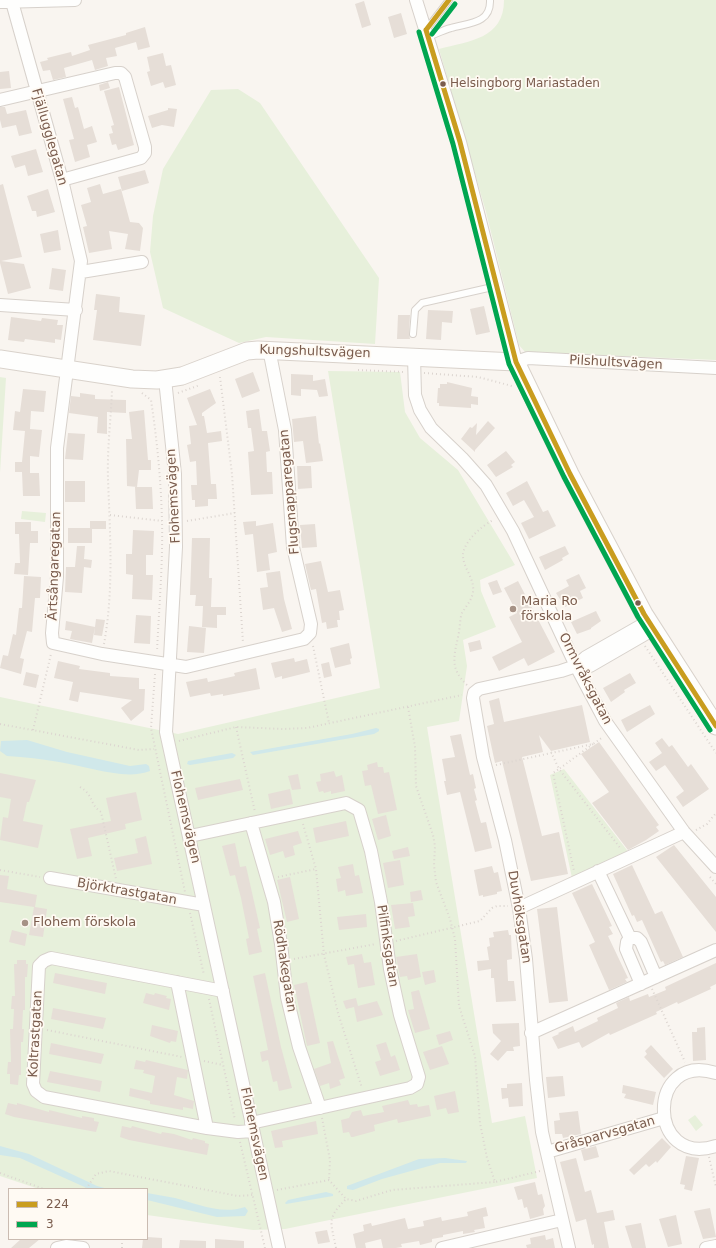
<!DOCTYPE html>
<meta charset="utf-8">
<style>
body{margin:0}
#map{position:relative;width:716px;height:1248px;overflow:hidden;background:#f9f5f0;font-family:"DejaVu Sans",sans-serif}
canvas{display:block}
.legend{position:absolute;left:8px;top:1188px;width:140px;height:52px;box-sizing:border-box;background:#fffaf3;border:1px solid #cabbb1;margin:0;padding:5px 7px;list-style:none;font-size:12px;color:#7a5c4d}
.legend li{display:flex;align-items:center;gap:8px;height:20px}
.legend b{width:20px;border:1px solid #cabbb1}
</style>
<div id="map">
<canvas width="716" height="1248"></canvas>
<ul class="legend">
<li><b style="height:5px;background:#c99d1f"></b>224</li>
<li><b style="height:5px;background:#00a650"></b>3</li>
</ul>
</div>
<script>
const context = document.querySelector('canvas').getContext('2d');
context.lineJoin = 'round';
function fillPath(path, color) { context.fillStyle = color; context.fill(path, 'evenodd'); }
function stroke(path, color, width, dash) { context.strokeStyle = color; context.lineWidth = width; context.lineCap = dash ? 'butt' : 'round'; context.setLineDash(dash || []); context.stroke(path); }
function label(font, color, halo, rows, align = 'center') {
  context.font = font + ' "DejaVu Sans",sans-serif'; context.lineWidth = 3.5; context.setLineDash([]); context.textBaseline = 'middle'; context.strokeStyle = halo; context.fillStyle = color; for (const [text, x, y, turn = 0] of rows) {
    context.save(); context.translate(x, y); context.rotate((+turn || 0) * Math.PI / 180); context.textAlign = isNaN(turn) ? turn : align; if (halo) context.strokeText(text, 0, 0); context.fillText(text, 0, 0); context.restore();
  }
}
fillPath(new Path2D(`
 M504,0H716V360L525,352L519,345L486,212L439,49C469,41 504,39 504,0Z
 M238,89L260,103L379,278L375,344L266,337L239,343L163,308L150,252L153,216L163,169L211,90Z
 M328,371L400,372L405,412L420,438L458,470L515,565L480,580L481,591L496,627L463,640L467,666L459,721L427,727L492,1123L525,1116L537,1178L285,1229L253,1230L147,1215V1189H39L0,1176V697L178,734L380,688Z
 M0,377L6,378L0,473Z
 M22,511L46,513L45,522L21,519Z
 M564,769L630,854L572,878L550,775Z
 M695,1115L703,1125L696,1131L688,1120Z`), '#e7f0db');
fillPath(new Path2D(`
 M376,728L379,729V731L374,734L253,755L250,752L352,734Z
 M27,740L67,752L130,766L146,764L149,766L150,771C125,781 86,766 59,762C42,759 25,757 7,756L0,751L1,741Z
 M232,753L236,755L233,758L190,765L187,764L188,761Z
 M0,1146L29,1154L97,1186L108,1189H89L20,1158L0,1155Z
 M445,1158L467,1161L466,1163H440L382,1179L353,1190L347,1189V1186L419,1159Z
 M326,1192L333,1194V1196L286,1204L285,1203L288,1200Z
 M147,1193C156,1195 166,1196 175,1198C198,1204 221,1215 245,1207L248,1211L245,1216L217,1217L147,1200Z`), '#d0e8ea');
fillPath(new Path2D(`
 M364,1L371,25L362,28L355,4Z
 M401,13L407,34L394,38L388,17Z
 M145,27L150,47L138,50L136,42L115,48L117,56L106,58L108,66L95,70L92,60L64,68L66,77L53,80L50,70L43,71L40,62L48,60L47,58L71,52L72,56L90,50L88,45L126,35V33Z
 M163,53L166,66L171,65L176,85L165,88L163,82L151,86L147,72L150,71L147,57Z
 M9,71L11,88L0,89V72Z
 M108,82L110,88L100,91L99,85Z
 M119,87L134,145L118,150L116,144L112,145L109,134L113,133L111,126L114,125L104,91Z
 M72,97L75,108L78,107L84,129L92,126L97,142L87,145L90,157L75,162L69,140L74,139L63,99Z
 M0,107H5L7,114L26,110L32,133L19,136L16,125L2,128L0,120Z
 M168,108L177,109L174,127L162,125L152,128L148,116L168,110Z
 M36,149L43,172L28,176L25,165L15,168L11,156Z
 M145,170L149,183L122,191L118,177Z
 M3,184L22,257L1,261L24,264L31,288L8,294L0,263V185Z
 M100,184L103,194L121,189L130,222L139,223L143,228L140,251L125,249L128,234L109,231L112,249L89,253L83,227L87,226L81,205L91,202L87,188Z
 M48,189L55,212L37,217L36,211H32L27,196Z
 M58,230L61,250L44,253L40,234Z
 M52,268L66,270L63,291L49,289Z
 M96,294L120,297L119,312L145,315L141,346L93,340L97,310H94Z
 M484,306L490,332L476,335L470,309Z
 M428,310L453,311L452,323L442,322L441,340L426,339Z
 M398,315H410L409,334L410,339H397Z
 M11,317L41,321L42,318L58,320L57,325H63L61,340L55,339V343L25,339L24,342L8,340Z
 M253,372L260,391L242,398L235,379Z
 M291,374L313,375V381L325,379L328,396L319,397L317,390L301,389V396L291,395Z
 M447,382L472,388L471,396L478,397V405L471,404V408L439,406V403H437L438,388H440V384H447Z
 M23,389L46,391L44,412L31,411L30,429L42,430L39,457L30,456V473H39L40,496H23L22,472H15V462H22L25,431L13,430L15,411L20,412Z
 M210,389L216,403L202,413V416H204L207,433L221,431L222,441L208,443L211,484H216L217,499H208V506L195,507V500H192L191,485H197L196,461L190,462L187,445L191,444L189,426L197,425L187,398Z
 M80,393L95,395V399L126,400V413L107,412V434L97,433L98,417L69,413L71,396L80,397Z
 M259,409L262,431H267L270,451L266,452L267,472H272L273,494L251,495L248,452L254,451L251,428H248L246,411Z
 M144,410L148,460H151V470H139L137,487L127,486L126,439H132L129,412Z
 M316,416L319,444L320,443L323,461L306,463L303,441L294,442L292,419Z
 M488,421L495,428L475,450V452L461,439L470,427L472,428L477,423L476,435Z
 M68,433L85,434L83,460L65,459Z
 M506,451L515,462L511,465L513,467L496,477L487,465Z
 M297,466H311L312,488L298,489Z
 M65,481H85V502H65Z
 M527,481L543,512L548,510L556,526L529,539L521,523L534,517L524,500L513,506L506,493Z
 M135,487H152L153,509H136Z
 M90,521H106V529H92V543H68V528H90Z
 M256,521V526L273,523L277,552L268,554L270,570L257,572L253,534L245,535L243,522Z
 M15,522H31V531H38V543H30L28,575L14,574L15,563H20L19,534H15Z
 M315,524L317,547L302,548L300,525Z
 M133,530L154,531L153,555H146V575H153L152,600L132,599L133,575L126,574V554H132Z
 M192,538H210L209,578H212L211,607H226V615H217V628L202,627L203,606H195L196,595H190Z
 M77,546H85L84,559L92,560L91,568L84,567L82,593L65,592L66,567H75Z
 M565,546L569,554L562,558L563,560L545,570L539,557Z
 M321,561L328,592L340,590L344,610L339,611L340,620H337L338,627L327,629L326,622L322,623L316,589L311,590L305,564Z
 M280,571L284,599L292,629L282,632L274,608L263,610L260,588L268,587L266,573Z
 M579,574L586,588L580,591L583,598L565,607L556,593L569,586L566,580Z
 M24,576L41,577L40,598H35L32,632L27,631L20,658L24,659L21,674L0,668L3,655L8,656L13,634L16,635L19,608H22Z
 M497,580L502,592L493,595L488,583Z
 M518,581L555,652L528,666L524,658L499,671L492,657L522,642L509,617L517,613L504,588Z
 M596,611L601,621L591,628V629L577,634L571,622Z
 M136,615L151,616L150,644L134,643Z
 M96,619L105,620L102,636L94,635Z
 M66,621L95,627L92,643L70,639L72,631L65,630Z
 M189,626L206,628L204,653L187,652Z
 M480,640L482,649L470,652L468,643Z
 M349,643L352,658L350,659L351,664L335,668L330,648Z
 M294,658L295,662L307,659L310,672L282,679V676L275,678L271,663Z
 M58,661L80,666L79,669L110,673V676L139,678V689H145L144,710L131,721L121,708L132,700L80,692L78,702L69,700L73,682L54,678Z
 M329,662L332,676L324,678L321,664Z
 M256,668L260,689L223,696V694L211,696L210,693L190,697L186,682L207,678L208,682L235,676L234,673Z
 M26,672L39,675L36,688L23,685Z
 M630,673L636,683L624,690L625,692L611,702L603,688Z
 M499,698L504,722L582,705L590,742L551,751L539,735L543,752L522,757L542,836L559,832L568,874L531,881L502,761L495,763L487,726L494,724L489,701Z
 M650,705L655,714L627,732L621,720Z
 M461,734L470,775L473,774L476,788L474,789L477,800L475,801L481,823L486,822L492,848L475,852L460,792L447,795L444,781H446L442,759L455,757L450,736Z
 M662,738L669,747L672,745L688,767L691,764L709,789L683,807L676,797L684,791L665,765L656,771L649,762L662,753L655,743Z
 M599,742L659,825L656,827L659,831L646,840L628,850L592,803L609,792L581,754Z
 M377,762L378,767H383L384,773L389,772L397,810L378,814L371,785L365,786L362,771L368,770L367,765Z
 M334,771L336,777L342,775L345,791L331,794V791L324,793L323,791L319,792L316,782L321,781L320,774Z
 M0,773L36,780L29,802H27L23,821L43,825L38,848L0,840L3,817L8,818L11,799L0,797Z
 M298,774L301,789L292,790L288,776Z
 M240,779L243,790L198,800L195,788Z
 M290,789L293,804L271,809L268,794Z
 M136,792L142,820L125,824L126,829L88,838L92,856L77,859L70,829L111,821L106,798Z
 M386,815L391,836L378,840L372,819Z
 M346,821L349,836L316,843L313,828Z
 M298,831L302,843L293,846L295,855L285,858L283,851L270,855L265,839Z
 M146,836L152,864L117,871L114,858L138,853L135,839Z
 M235,843L240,867L246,866L260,928L257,929L262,952L249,955L246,939L249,938L241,898L235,875L230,876L222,846Z
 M674,845L716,897V932L656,857Z
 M408,847L410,856L394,859L392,851Z
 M400,860L404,885L388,888L383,863Z
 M353,864L355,876L359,875L363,893L346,896L345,890L338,892L336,879L341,878L338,867Z
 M632,865L655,914L662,911L683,957L665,965L663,961L661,962L642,920L637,922L634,915L632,916L613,874Z
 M492,866L494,873L498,872L502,891L497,892V894L483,897V895L479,896L474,870Z
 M0,875L9,876L7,889L37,895L35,907L47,909L43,937L29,935L34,907L0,902Z
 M290,877L299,919L287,922L277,880Z
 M592,884L612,926L609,927L613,934L608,936L628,978L625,979L627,982L609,990L589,945L595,942L572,893Z
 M421,890L423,900L411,902L410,892Z
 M413,903L415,916L408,917L410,927L395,929L391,905Z
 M557,907L568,1001L549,1003L537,909Z
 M366,914L367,927L339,930L337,917Z
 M12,930L27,934L25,946L9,942Z
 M508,930L509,935H511L512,959L507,960L508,981H514L516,1001L496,1002L494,978H491V969L478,971L477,961L489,960L487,947L490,946L489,938L494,937L493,932Z
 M362,954L364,963L371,962L375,985L358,988L354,964L348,965L346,957Z
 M417,954L421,977L408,980L407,976L400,977L396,957Z
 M17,960H26V964H28L27,977H25V1010H23L22,1029H24L23,1042H21V1075H19L18,1085L10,1084V1074H7L8,1062H11L10,1029H13L14,1009H11L12,996H15L14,964H17Z
 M716,963V984L710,987L711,989L678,1004L677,1002L656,1012L657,1014L610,1035L609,1033L582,1048L579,1042L558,1049L552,1037L559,1034L558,1033L573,1026L575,1032L598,1021L597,1018L618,1008L616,1003L629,997L630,1001L648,994L649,997L666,990L665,987Z
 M434,970L436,982L425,985L422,972Z
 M55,973L107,983L105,994L53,983Z
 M265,973L281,1047L292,1088L279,1091L277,1081L273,1082L268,1060L262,1062L260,1052L268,1050L253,976Z
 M307,982L320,1043L307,1046L294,985Z
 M419,990L430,1029L415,1033L408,1010L414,1009L411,992Z
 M146,993L154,995L155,993L167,996L166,998L171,999L169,1010L143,1003Z
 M356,998L358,1006L377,1001L383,1015L357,1022L354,1007L346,1009L343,1001Z
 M53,1008L106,1018L103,1029L51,1019Z
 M519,1023L520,1046L513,1047L514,1051H507L498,1061L490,1054L501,1041L493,1033L492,1024Z
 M152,1025L178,1031L176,1042L171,1041L170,1043L150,1036Z
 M705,1027L706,1060L693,1061L692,1032H697V1028Z
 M450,1031L453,1040L439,1045L436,1035Z
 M333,1041L345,1078L339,1080L341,1085L330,1089L329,1083L320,1086L314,1069L331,1063L327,1042Z
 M386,1042L391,1057L395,1055L400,1070L380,1076L375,1062L381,1060L376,1045Z
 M51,1043L104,1054L101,1064L49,1054Z
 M651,1045L673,1069L664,1078L644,1057L647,1054L645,1051Z
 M442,1046L449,1064L430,1070L423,1052Z
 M136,1060L145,1062L146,1060L188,1070L187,1079L177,1077L174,1095L194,1101L193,1109L183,1107V1110L156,1105L150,1104V1101L129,1096L130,1088L152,1093L155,1076L143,1073L144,1070L134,1069Z
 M50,1071L102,1081L100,1092L47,1082Z
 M563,1076L565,1096L548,1098L546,1077Z
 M522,1083L523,1106L509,1107L508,1098L502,1099L501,1088H507V1084Z
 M623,1085L656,1092L653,1105L624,1098L626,1094L622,1093Z
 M455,1091L459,1112L448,1114L446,1108L437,1110L434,1096Z
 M408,1100L410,1105L417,1104L418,1107L429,1105L431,1116L398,1123L397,1119L374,1125L375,1131L353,1137H351L349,1132L343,1133L341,1120L349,1118L352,1112L361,1110L363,1116L384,1112L382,1106Z
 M8,1103L17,1105V1103L49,1112V1110L82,1118V1116L94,1118V1121L99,1122L96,1132L14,1117L5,1114Z
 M578,1111L581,1134L563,1138L562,1134H555L554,1121L560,1120L559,1113Z
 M316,1121L318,1134L282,1141L283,1147L275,1148L271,1131Z
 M122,1126L131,1128L132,1126L161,1134L162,1132L174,1134L192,1140L193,1138L205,1141V1143L209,1144L207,1155L129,1140L120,1137Z
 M662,1138L671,1147L657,1163L656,1161L649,1167L646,1164L634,1175L629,1170Z
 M596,1146L599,1157L584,1161L581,1150Z
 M686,1156L699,1158L692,1191L684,1189L685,1185L680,1184Z
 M576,1158L585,1192L591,1190L597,1213L613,1210L615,1220L604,1222L609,1248H594V1244L592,1245L586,1219L576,1222L560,1162Z
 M535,1182L538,1195L542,1194L545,1206L543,1209L544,1215L530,1219L527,1207L524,1208L522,1199L518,1200L514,1187Z
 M486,1207L488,1216L483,1217L485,1228L474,1230L475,1232L463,1234V1231L443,1235V1237L432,1239V1242L420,1245L419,1241L401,1244L402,1247L396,1248H383L381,1239L365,1243L366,1248H356L353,1234L364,1231L363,1225L371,1223L372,1226L405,1218L408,1229L424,1226L423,1221L441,1217L442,1221L468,1216L467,1212Z
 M710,1208L716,1237L703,1239L694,1211Z
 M676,1215L682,1244L668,1247L659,1219Z
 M641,1223L646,1248H632L625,1226Z
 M327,1230L330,1242L318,1244L315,1232Z
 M545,1235L546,1240L553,1238L555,1248H527L526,1245L531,1244L530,1238Z
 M147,1237L162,1238V1248H142L143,1239H147Z
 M21,1239H40L29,1248H11Z
 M215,1239L244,1241V1248H215Z
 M180,1240L206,1241V1248H179Z`), '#e6ded7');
const lane = new Path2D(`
 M426,30L449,0
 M428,37C436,34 443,30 451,28C468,23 491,24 490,0
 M413,334L415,310L422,303L497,286`);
const street = new Path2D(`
 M416,0L460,142L516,362L528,358L716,368
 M0,2L75,0
 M12,2L62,180L81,261L57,448V577L52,633L53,643L102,654L186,667L304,639L310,633L311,624L293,547L285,430L269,349
 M0,100L115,73H121L125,77L145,147V153L141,158L62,180
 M81,272L142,262
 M0,305L76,310
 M414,356L415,395L420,410L431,428L462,458L486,485L513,531L576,666L605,721L684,832L716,867
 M165,379L175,474L176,547L166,732L279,1248
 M576,666L586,657L649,621
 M251,823L274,902L281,944L287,997L299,1047L320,1108
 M190,836L346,803L359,810L371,851L381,902L390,969L400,1015L419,1077L417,1084L410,1088L251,1123
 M598,871L630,938
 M50,878L204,905
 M519,908L684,832
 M177,982L207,1128
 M641,984L626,949L627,942L630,938H637L641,942L656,977
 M223,991L51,958L44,961L39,966L33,1084L36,1091L44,1097L207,1128L238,1132L253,1131
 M531,1033L716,950
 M716,1073C646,1051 647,1168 716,1146
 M547,1152L664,1118
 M57,1248L66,1246L83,1248
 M442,1248L562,1220
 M569,1248L542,1132L536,1080L526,959L519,908L505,840L483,757L473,698L474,693L479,689L561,671L576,666H590L654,629
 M706,1248L716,1246`);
const secondary = new Path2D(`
 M0,359L132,379L157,380L182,376L247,351L258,350L516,362L570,474L644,614L716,726`);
stroke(lane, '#d7d1cb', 8);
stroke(street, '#d7d1cb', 14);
stroke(secondary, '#d9d2cb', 19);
stroke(new Path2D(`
 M358,370L404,372
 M424,373L478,377L512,386
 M220,377L232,474L243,643
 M142,393L151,400C157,440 161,480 162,521C163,564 159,608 157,651
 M178,393L200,385
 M110,515L162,521
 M187,521L235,513
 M104,644C114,589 110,534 108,479C107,449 111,419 112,390
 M313,646L329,723
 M645,646L716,753
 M155,674L151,728L185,892
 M467,685C448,667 455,654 459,632C460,626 460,618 462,613C466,606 472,600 473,592C475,578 462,567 463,554C465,540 482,526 493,520
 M408,707L415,747L416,786L433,835L435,846L434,865L436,882L450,919L455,939L459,1006L475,1056L480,1123L487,1158L495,1182L540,1171
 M0,724L139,750L154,749
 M236,727L255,812
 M33,730L51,654
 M179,741L236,727L283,729L307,728L462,695
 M593,744L559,769L621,849
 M551,752L559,769L553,773L574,871
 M496,765L593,744L603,737
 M80,787C94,795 89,804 101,812L116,879
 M303,824L316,869
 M696,830L707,824L716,813
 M0,870L40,877
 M278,877L316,869L324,955L338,1013L362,1088
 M710,877L716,884
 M190,913L204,975
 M396,941L480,921L492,908L497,906H508
 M294,959L376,944
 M652,989L685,1062
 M209,999L235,1120
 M47,1030L182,1057
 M204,1061L223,1065
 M322,1118L330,1160L329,1180
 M240,1142L265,1248
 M709,1157L716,1187
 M0,1173L44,1189
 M86,1189L96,1174L109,1171L238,1196L253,1195
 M277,1190L329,1180L346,1199L356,1201L392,1190L495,1182
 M122,1248V1239
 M336,1248C331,1222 326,1219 346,1199`), '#dcd5d0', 2, [1, 3]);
stroke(lane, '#fefefd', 6);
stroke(street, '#fefefd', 12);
stroke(secondary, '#fefefd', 17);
stroke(new Path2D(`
 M426,30L460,142L516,362L570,474L644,614L716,726
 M426,30L449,0`), '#c99d1f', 5);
stroke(new Path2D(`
 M419,32L453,144L509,364L564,477L638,617L710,730
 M432,34L455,4`), '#00a650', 5);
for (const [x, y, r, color] of [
 [443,84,3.5,"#7a5c4d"],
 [638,603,3.5,"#7a5c4d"],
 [513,609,4,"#a69286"],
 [25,923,4,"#a69286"]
]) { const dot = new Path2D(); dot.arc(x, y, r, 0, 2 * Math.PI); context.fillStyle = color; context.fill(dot); stroke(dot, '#fffaf3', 1.5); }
label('12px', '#7a5c4d', '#fffaf3', [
 ["Helsingborg Mariastaden",450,84]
], 'left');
label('13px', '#7a5c4d', '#fffaf3', [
 ["Fjällugglegatan",49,137,74],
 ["Kungshultsvägen",315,352,2],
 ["Pilshultsvägen",616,363,3],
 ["Flugsnapparegatan",290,492,-95],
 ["Flohemsvägen",174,496,-93],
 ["Ärtsångaregatan",55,566,-88],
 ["Ormvråksgatan",585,679,63],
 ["Flohemsvägen",185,817,77],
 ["Björktrastgatan",127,892,10],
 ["Duvhöksgatan",519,917,81],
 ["Pilfinksgatan",387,946,81],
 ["Rödhakegatan",284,966,81],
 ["Koltrastgatan",36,1034,-87],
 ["Flohemsvägen",254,1134,78],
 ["Gråsparvsgatan",605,1135,-16]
]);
label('13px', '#7a5c4d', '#fffaf3', [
 ["Maria Ro",521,602],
 ["förskola",521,617],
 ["Flohem förskola",33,923]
], 'left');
</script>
